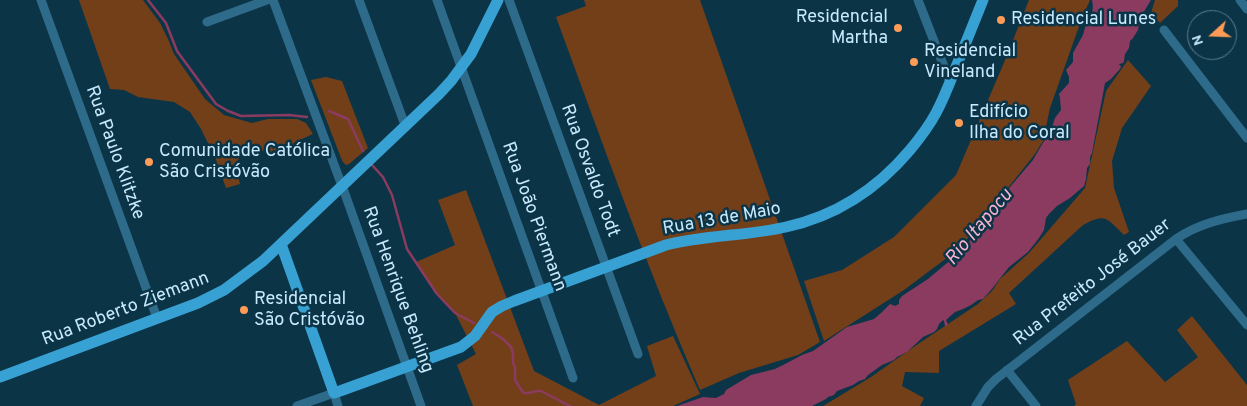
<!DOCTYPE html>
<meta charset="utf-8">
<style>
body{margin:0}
#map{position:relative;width:1247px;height:406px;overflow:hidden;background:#0c3447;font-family:Overpass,sans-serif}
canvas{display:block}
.north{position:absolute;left:1187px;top:10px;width:50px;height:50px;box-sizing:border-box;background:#0c3447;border:1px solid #577d91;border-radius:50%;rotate:250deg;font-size:14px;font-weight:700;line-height:20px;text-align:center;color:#c8eaff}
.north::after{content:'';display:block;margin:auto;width:18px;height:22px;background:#fe9c57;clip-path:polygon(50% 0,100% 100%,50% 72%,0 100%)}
</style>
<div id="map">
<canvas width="1247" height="406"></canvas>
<div class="north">N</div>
</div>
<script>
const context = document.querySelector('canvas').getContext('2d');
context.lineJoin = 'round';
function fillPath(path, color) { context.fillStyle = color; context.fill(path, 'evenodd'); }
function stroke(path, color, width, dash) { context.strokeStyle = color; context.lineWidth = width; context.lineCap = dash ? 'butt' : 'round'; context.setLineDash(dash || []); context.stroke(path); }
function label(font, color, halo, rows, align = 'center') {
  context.font = font + ' Overpass,sans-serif'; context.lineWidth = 5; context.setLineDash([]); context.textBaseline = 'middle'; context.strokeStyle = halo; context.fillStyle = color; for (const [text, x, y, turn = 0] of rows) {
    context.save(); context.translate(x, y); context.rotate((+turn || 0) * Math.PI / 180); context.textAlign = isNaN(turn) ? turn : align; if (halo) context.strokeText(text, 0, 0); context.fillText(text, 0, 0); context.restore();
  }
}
fillPath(new Path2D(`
 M79,0H143L160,23L168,39L174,54L205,99L224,115L252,123L268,119H297L306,123L313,134L295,142L282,153C270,152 253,147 242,155C240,157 237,162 235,164L240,184L226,188L215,157L201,129L190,112L174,102L138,97L124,90L110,89Z
 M584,0H700L820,342L798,355L739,373L700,390C647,268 602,142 556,17L586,6Z
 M1029,0H1090L1082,18L1050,108L1043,141L1035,154L960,248L904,290L824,341L804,281L842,270L894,237L956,175L1003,65Z
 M1155,0H1178V6L1160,23L1151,13Z
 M1128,60L1151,86L1122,128L1112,161L1114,188L1129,232L1124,235C1107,219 1106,212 1083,225L1009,293L1016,304L939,351V373L905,372L902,386L924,398L920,406H823L871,377L918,344L978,304L992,291L1000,279L1029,253L1085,188L1106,91Z
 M326,77L342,81L368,148L349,164L346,165L343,162L341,158L311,80Z
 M466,190L534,371L599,405L656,376L647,346L673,336L700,394L673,406H473L457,365L476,354L455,313L437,294L416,262L455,245L438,200Z
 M1192,316L1247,385V406H1074L1076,404L1068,380L1127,341L1165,382L1198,357L1177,330Z`), '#733f19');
fillPath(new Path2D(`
 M1092,0H1151L1140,18L1138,30L1133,38L1130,41L1129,48L1125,54L1124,61L1123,63L1119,64L1121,67L1120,69L1111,79L1105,83L1092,153L1090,157V164L1087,168L1086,179L1084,186L1070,198L1057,206L1049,214L1046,218L1044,230L1039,238L1028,252L1009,267L991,290L983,299L978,300L971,305L963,309L955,312L946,320L948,324L947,326H945L944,321L943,320L939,324L937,329L934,332L923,337L907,352L897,357L894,360L882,365L868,375L865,379L859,381L853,385L837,391L834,395L828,397L826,399L812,406H677L703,397L716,398L724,394L726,390L751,375L775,369L787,363L802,355L813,351L847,327L874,319L881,313L890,304L895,306L899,304V300L902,296L928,279L953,258L981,229L997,202L1005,195L1010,187L1033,160L1052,127L1055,118L1061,110L1060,98L1059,94L1069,83V77L1066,70L1073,62V53L1083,35L1086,24L1089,21C1089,17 1091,16 1092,13C1093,9 1093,4 1092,0Z`), '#8b3b5f');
stroke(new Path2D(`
 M148,0L166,23L177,51L216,104L228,111L241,116L289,115L307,117
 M329,111L348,119L363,151
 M372,165L383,177L392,195L407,249L437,294L455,313L474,323
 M492,332L503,339L511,347L513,353V363L515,367V380L522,391L524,393H528L537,391H541L570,406`), '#8b3b5f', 2.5);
stroke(new Path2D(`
 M41,0L157,318
 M273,0L345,194L421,406
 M359,0L405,125
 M437,0L573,378
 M509,0L638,354
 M918,0L950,82
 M1240,0L1247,9
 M207,22L267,0
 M1164,30L1247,138
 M1176,239L1247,325
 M1007,370L1036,406
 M297,406L334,393L338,406
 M976,406L988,387L996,379L1176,239C1198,224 1221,219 1247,214`), '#2e6a89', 9);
stroke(new Path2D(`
 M281,244L334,393L340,391L461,347L475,336L492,312L502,306L514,301L666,245C705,235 747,236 786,227C836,216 878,188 910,150C920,138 929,126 936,113C944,98 950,82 956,67C965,45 974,22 983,0
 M0,377L198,303L224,290L263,261L439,94L451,81L471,54L498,0`), '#38a1d3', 11);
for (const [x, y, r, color] of [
 [1001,20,5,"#fe9c57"],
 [898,28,5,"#fe9c57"],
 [914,62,5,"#fe9c57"],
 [959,123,5,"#fe9c57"],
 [149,162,5,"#fe9c57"],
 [244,310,5,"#fe9c57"]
]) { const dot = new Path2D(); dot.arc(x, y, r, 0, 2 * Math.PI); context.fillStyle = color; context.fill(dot); stroke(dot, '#0c3447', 2); }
label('18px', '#c8eaff', '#0c3447', [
 ["Residencial",888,18,"right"],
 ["Martha",888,39,"right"],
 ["Residencial Lunes",1011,20],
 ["Residencial",924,52],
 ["Vineland",924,73],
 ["Edifício",969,113],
 ["Ilha do Coral",969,134],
 ["Comunidade Católica",159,152],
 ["São Cristóvão",159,173],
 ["Residencial",254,300],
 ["São Cristóvão",254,321]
], 'left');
label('18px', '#c8eaff', '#0c3447', [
 ["Rua Paulo Klitzke",114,153,70],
 ["Rua Osvaldo Todt",589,171,70],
 ["Rua João Piermann",533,217,70],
 ["Rua 13 de Maio",722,220,-10],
 ["Rua Prefeito José Bauer",1093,283,-38],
 ["Rua Henrique Behling",397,290,70],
 ["Rua Roberto Ziemann",126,310,-21]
]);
label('italic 19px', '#f9b3ce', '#0c3447', [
 ["Rio Itapocu",980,228,-50]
]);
</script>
